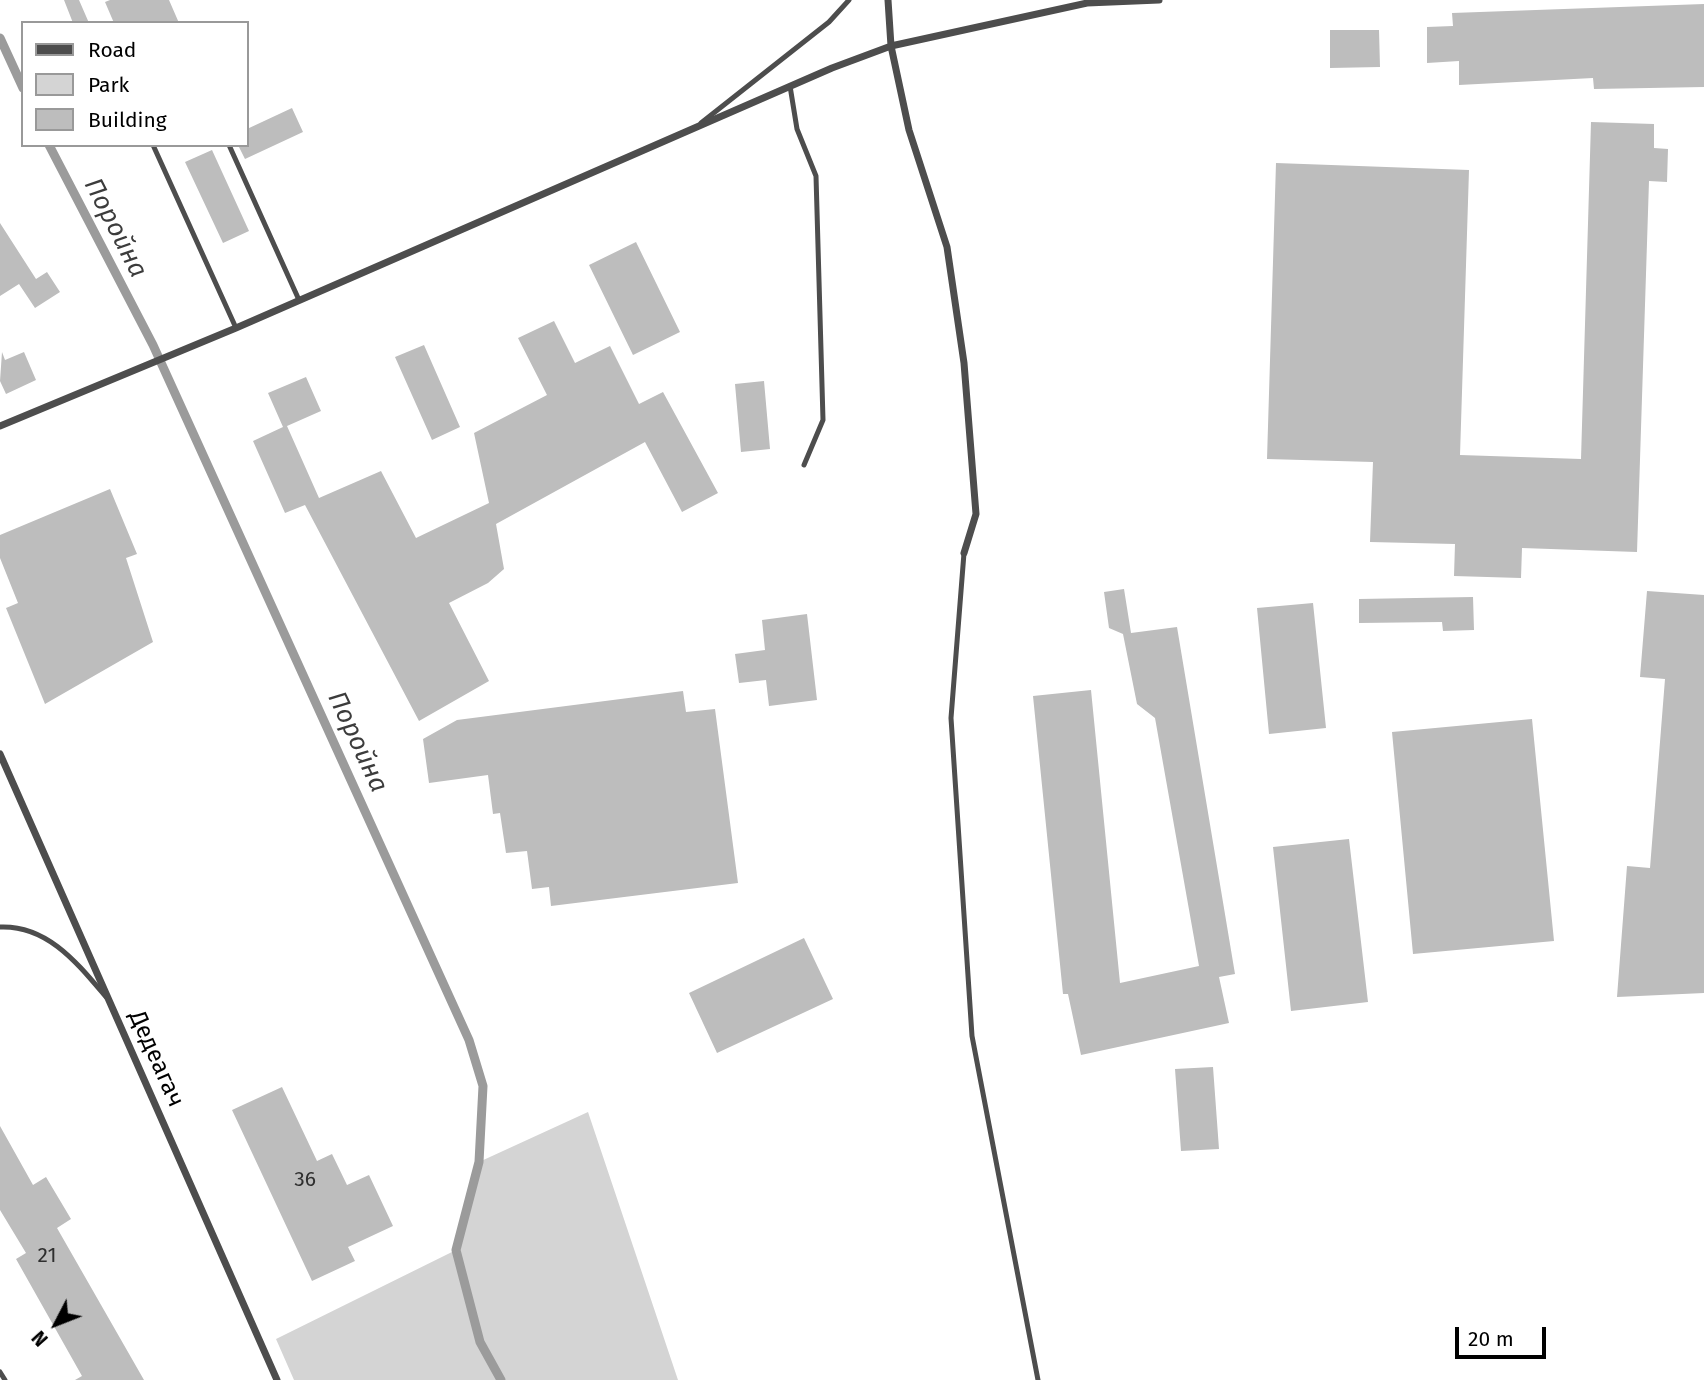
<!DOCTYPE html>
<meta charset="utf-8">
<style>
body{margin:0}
#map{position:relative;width:1704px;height:1380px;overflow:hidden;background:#fff;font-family:"Fira Sans",sans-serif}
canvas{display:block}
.legend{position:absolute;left:21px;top:21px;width:228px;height:126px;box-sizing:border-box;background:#fff;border:2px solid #999;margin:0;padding:9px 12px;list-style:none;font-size:21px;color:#000}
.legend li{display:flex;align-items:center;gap:14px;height:35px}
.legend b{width:35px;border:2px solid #999}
.north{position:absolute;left:21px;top:1289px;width:70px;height:70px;-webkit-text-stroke:5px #fff;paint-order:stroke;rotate:228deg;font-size:19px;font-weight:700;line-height:28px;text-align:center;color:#000}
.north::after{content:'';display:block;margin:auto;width:24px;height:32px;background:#000;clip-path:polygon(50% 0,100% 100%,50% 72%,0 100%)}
.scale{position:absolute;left:1455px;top:1327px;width:91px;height:32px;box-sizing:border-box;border:4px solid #000;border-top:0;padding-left:9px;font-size:21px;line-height:24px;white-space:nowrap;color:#000;-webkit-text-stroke:5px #fff;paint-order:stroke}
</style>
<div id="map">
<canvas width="1704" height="1380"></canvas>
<ul class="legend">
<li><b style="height:9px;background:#4d4d4d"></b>Road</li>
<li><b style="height:19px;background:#d4d4d4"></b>Park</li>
<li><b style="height:19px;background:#bdbdbd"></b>Building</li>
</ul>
<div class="north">N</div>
<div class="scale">20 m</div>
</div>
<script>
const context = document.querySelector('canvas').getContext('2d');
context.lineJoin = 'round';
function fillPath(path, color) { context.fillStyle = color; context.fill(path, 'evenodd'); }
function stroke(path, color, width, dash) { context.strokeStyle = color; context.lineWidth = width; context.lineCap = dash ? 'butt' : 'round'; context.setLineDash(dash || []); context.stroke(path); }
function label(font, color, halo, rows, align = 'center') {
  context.font = font + ' "Fira Sans",sans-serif'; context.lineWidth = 5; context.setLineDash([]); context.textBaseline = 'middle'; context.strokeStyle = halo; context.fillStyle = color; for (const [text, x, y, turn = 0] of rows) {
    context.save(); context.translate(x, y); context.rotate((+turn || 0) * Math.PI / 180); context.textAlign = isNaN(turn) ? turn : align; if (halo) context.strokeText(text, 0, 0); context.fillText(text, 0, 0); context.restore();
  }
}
fillPath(new Path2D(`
 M588,1112L678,1380H294L276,1339L456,1250L479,1162Z`), '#d4d4d4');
stroke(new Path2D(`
 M0,38L23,88
 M49,145L153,345L469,1040L483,1086L479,1162L456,1250L480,1342L501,1380`), '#9b9b9b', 9);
fillPath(new Path2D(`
 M64,0H79L89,23H73Z
 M110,0H169L179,23H114L105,2Z
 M1704,4V87L1594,89L1593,78L1459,85V61L1427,63V27L1453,26L1452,13Z
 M1330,30H1379L1380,67L1330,68Z
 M292,108L303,132L245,159L238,145H247V129Z
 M1591,122L1654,124V148L1668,149L1667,182L1649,181L1637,552L1522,548L1521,578L1454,576L1455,544L1370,542L1373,462L1267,459L1276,163L1469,170L1460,455L1581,459Z
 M212,150L249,231L223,243L185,162Z
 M0,223L36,279L47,272L60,292L35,308L19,284L0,296Z
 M636,242L680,332L633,355L589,265Z
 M554,321L575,363L610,346L639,404L663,392L718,493L682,512L645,442L496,524L504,569L488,583L449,603L489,681L419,721L305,505L285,513L253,441L283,427L268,393L306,377L321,411L287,426L319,498L381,471L416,538L489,503L474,433L547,395L518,338Z
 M424,345L460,427L432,440L395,357Z
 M2,352L5,360L24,352L36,380L6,394L0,381Z
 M764,381L770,449L741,452L735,384Z
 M110,489L137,554L126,558L153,642L45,704L6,608L18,603L0,558V535Z
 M1124,589L1131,633L1177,627L1235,974L1219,977L1229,1023L1081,1055L1068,994H1063L1033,696L1091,690L1120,983L1199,966L1155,718L1137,704L1123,634L1109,628L1104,592Z
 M1647,591L1704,595V993L1617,997L1627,866L1650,868L1665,679L1640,677Z
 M1473,597L1474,630L1443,631L1442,622L1359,623V599Z
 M1313,603L1326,728L1269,734L1257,608Z
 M807,614L817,700L769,706L766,680L739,683L735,654L765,650L762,620Z
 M683,691L686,712L715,709L738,883L551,906L549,887L532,889L527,851L506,853L500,813L493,814L488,775L429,783L423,739L457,720Z
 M1532,719L1554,941L1413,954L1392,732Z
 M1349,839L1368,1002L1291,1011L1273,847Z
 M804,938L833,999L717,1053L689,993Z
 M1213,1067L1219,1149L1181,1151L1175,1069Z
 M282,1087L317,1161L332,1154L347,1185L369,1175L393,1226L348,1247L355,1261L312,1281L232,1110Z
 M0,1126L33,1185L46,1177L71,1219L57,1228L144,1380H75L82,1376L16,1259L26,1253L0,1210Z`), '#bdbdbd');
stroke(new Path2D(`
 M790,86L797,129L816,176L823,420L804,465
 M701,123L829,22L849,0
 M153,145L236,328
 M229,145L299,300
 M964,553L951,718L972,1036L1038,1380
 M0,927C48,925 78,964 106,997
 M0,1372L5,1380`), '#4d4d4d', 5);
stroke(new Path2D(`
 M888,0L891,46L909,130L947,247L964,363L976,514L964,553
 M0,426L236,328L832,68L891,46L1087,3L1159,0
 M0,754L277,1380`), '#4d4d4d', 7);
label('21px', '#2f2f2f', null, [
 ["36",305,1180],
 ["21",47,1256]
]);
label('24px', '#000', '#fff', [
 ["Дедеагач",156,1059,66]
]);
label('italic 26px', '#3c3c3c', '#fff', [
 ["Поройна",115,228,63],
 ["Поройна",357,742,65]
]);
</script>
